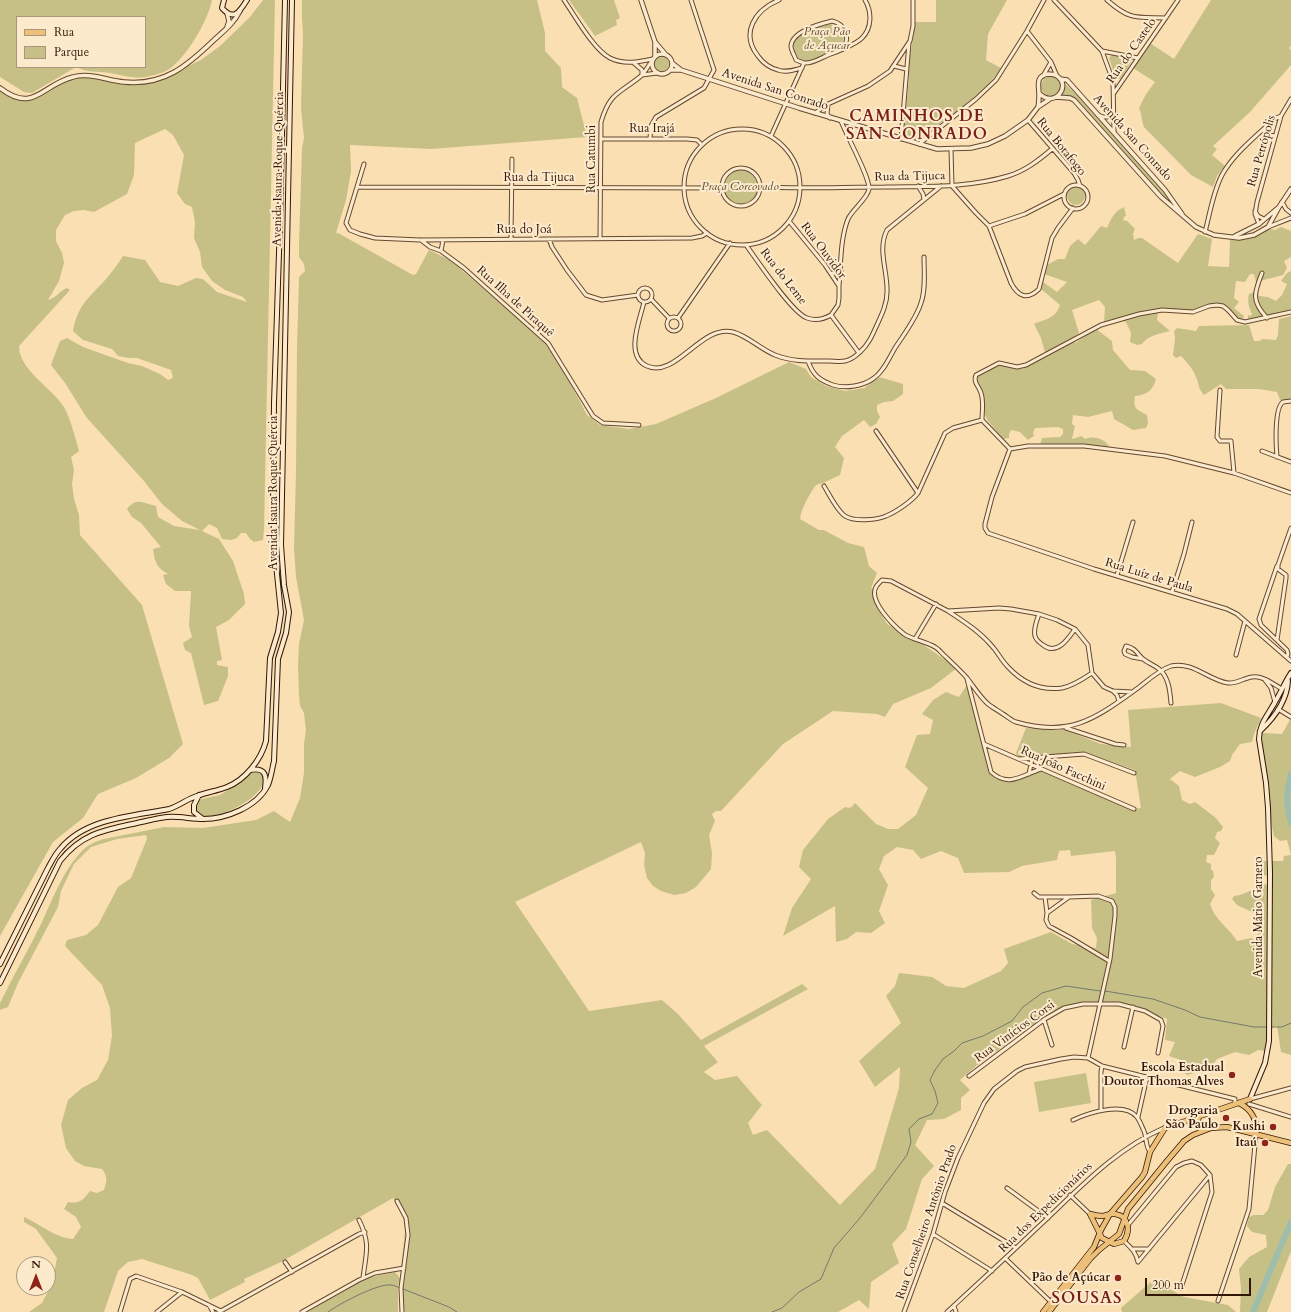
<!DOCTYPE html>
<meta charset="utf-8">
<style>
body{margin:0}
#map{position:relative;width:1291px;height:1312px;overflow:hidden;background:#fadfb2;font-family:Cardo,serif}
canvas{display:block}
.legend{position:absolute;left:16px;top:16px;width:130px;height:52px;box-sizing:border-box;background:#fceacd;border:1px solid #ab957d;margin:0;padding:5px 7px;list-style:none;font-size:12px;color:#321606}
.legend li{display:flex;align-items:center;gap:8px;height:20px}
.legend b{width:20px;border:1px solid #ab957d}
.north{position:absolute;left:16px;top:1256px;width:40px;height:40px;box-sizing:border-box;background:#fceacd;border:1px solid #ab957d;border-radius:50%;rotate:0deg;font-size:11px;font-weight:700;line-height:16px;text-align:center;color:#321606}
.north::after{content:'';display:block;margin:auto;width:14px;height:18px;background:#8f2418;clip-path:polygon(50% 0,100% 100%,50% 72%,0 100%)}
.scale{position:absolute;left:1145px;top:1278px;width:106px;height:18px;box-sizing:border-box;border:2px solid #321606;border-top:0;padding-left:5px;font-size:12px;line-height:14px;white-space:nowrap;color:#321606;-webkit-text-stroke:3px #fceacd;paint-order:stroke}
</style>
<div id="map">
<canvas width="1291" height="1312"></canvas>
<ul class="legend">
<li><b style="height:5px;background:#edc079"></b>Rua</li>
<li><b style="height:11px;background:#c6c087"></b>Parque</li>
</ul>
<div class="north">N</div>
<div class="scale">200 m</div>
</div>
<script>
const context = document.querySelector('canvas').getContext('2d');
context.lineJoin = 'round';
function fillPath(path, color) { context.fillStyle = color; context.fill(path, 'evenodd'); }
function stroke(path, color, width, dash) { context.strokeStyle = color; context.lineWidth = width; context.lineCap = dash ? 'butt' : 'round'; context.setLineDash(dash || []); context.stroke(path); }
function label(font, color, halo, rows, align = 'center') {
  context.font = font + ' Cardo,serif'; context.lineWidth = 4; context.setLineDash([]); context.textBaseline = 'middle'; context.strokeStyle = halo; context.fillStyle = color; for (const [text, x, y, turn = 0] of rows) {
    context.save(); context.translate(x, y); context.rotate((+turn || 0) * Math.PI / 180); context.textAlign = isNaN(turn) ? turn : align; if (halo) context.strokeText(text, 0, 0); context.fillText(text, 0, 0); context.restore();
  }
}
fillPath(new Path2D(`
 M0,0H212C208,21 184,63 164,72C158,74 151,76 146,77C133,79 122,75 110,73C99,71 86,73 77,67H145V17H17V67H76L32,93L24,92L0,77Z
 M263,0H275L264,529L263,540L254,542L250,539L246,533H241L237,538L231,540L222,539L217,528L209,524L202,531L219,539L233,561L244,594L245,604L229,620L216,627L222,660L217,661V665L228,667V676L218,701L204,705L191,653L185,650L183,643L192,637L189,626L191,591H175L166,584L163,575L168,574C156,567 155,562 153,549L161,547L141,523L132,517L127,509C137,497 142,503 156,506L158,517L174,526L200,530L182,521L162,504L144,481L87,418L65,383L51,365L60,341L67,338L83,347L128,363L142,366L160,374L168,380L173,378L171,370L137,358H129L118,356L112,349L83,340L73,331C78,304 89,298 106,279C112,272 118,264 123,256L145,260L160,282L178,286L196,278L203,279L217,292L247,302L243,297L225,290L212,281L202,267L200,252L194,238L195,222L192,207L185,204L177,193L184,155L173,135L165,129L135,143L134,175L127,194L94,212L84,210L74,211L65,215L56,230V241L62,253L64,263L59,281L48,300C58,297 59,291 67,288L70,290L19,346C19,370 52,388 64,407C71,420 75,437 79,451L71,457L74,470L72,484L74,499L79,515L80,535L142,605L183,744L169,758L136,778L98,794L83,818L53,842L0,936V88L12,96L28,99L54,85L79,76L123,82L157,80L201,60L220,46L250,17Z
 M302,0H537L545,33V51L561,68L562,87L577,98L587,137L431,149L350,145L351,171L346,200L336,233H338L413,275L416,274L429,250L450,260L544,341L566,375L587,415L600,425L629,429L656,424L716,398L789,362L806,369L811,377L826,386L845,391L864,388L879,377L903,384V394L893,401L884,402L877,405V411L880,417L876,424L870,427L864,420L842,436L835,447L844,458L840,475L823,483L816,485C810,493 801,509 800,519L819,530H824L848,543L864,547L869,566L877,573L871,588L873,589L874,602L887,624L915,639L957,668L931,688L893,704L885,717L877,714L833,711L783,744L721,811H716L712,814L715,821L709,835L712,853L711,869L696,887L686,893L674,895L661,891L653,886L647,878L644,865L645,853L641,842L515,902L589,1011L662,1000L678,1014L701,1040L802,984L808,989L704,1046L718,1062L704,1072L715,1080L737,1076L762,1105L748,1123L753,1135L767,1130L840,1205L875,1169L899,1088L900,1067L875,1087L859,1061L901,1023L886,996L895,986L899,973L932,977L946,986L964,988L1001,971L1008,963L1004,949L1051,932L1072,944L1096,948L1097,938L1092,928L1091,900L1116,893V858L1115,851L1071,856L1070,850L1059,851L1057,860L1022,866L1009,872L964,873L958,858L941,851L921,859L913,850L897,847L884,856L879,869L888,885L879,911L885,923L871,933L856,932L847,939L836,942L835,906L783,936L792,908L811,879L799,867L803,850L828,819L845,807C850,809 852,807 855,803L876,824L888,829H898L916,815L928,788L905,767L917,735L930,734L933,720L922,714L933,700L946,692L959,697L967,685L991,772L1001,779L1017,778L1041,769L1134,809L1141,808L1135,770L1084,752L1065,753L1032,759H1019L1016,753L1026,728L1065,730L1101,744L1131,747L1128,710L1221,703L1261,718L1254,734L1252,742L1240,744L1232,755L1230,761L1220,767L1195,777L1180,771L1170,779L1179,786L1182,800L1190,804L1195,802L1216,818L1223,827L1221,831L1217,832L1215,838L1220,843L1214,855H1207L1206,862L1211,864V869L1213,871L1214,877L1211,880V889L1215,895L1210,904C1214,919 1229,928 1237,941L1251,938L1256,941L1259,939L1254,913L1237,905L1232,899L1234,896C1248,895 1255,885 1268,884V876L1262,875L1258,865L1264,861H1283L1284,856L1291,855L1287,840L1280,841L1274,836L1264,790L1262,733L1282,734L1291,718V1055L1281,1052L1277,1026L1273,1027L1265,1051L1258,1050L1249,1055L1235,1052L1217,1059L1210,1069L1187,1075L1180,1070L1181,1060L1169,1056L1175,1042L1165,1040L1167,1019L1136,1007L1119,1002L1083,1003L1064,1007L1045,1017L976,1066L960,1080L970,1090L961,1098V1110L944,1119L927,1120L915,1145L934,1166L922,1179L906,1229L892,1244L899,1263L871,1282L869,1309L859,1300L838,1312H400L399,1281L398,1288V1312H307L356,1283L371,1277L395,1272L400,1278L405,1232L403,1216L393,1198L281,1262L244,1279L245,1282L210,1300L198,1278L192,1275L142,1259L128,1262L118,1271L104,1312H29L42,1303L52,1284L57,1258L36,1229L24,1222V1217C42,1225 53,1237 73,1239L81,1227L76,1217L64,1209L68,1202C80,1204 83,1200 90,1191L97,1193L104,1190C107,1181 108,1177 102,1169L84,1166L75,1161L66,1148L61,1125L68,1100L82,1088L97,1080L108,1060L112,1036L110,1008L102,985L65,946L67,940L86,935L98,925L118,887L131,878L147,839L146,835L117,839L91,847L74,864L61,891L58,907L18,983L8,1007L0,1010V1003C13,976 28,951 41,924C53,899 63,870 83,850C89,844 97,841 104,839L164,827L203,828L256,820L274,811L290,822L300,798L304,773V744L306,730L304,713L300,706L299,695L298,665L299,644L304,620L296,577L294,548L296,473L297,348L299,277L305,271L304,264L299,257V245L302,148L304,138L301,108L303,33L302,18Z
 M569,0H614L620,18L616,20L617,25L595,36Z
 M936,0H1007L988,34L986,60L1001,68C987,92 942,122 919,139L914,141L910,140L904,130L909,77L908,67L914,34V22H936Z
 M1211,0H1291V46L1289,48L1291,50V65L1250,112L1213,146L1217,149L1212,155L1225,166L1217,176L1213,187L1191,175L1144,127C1141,120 1142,114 1139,108L1146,94L1155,82L1133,68L1150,43L1174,59Z
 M830,24C844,27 848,40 838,49L807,62C801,61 797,58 795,53C787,36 815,29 826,25Z
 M1112,55L1129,59L1131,62L1121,79H1116L1109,58Z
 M653 64a8 8 0 1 1 16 0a8 8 0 1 1-16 0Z
 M1041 86a10 10 0 1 1 20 0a10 10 0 1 1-20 0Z
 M1063,82L1077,95L1163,191L1175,206L1174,209L1079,102L1070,96L1059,97Z
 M722 187a18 18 0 1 1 36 0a18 18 0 1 1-36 0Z
 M1067 196a9 9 0 1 1 18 0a9 9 0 1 1-18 0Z
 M1124,207L1126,216L1124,217L1123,220L1127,221L1135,229L1133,234L1134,240L1138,238H1142L1178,263L1198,234L1212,239L1208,266L1229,267L1230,240L1245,238L1265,228L1275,230L1281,227L1291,231V257L1284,261L1287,268L1283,275L1256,282L1254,274H1250L1245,282L1236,281L1234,298L1239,302L1234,308L1244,316L1242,320L1238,319L1223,305L1213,304L1192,311L1158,312L1157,320L1170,331C1160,334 1148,335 1142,344L1137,345L1130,342L1131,333L1126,322L1115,319L1104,323L1105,307L1099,300L1072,310L1079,333L1072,339L1075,343L1096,329L1112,341L1113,350L1130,370L1145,371L1156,379C1153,391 1146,395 1135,396C1133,409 1136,409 1147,415L1148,423L1146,428L1133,430L1114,419L1112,411L1088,417L1073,415L1072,424L1075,426L1072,439L1082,436L1085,439C1094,435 1106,439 1110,448L1085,445H1040L1042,438L1060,437L1063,434V429L1058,427L1035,428L1033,433L1034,436L1028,440L1020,432L1011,430L1009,434V438L1003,439L988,421L984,413L983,394L977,382V376L997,364L1022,369L1046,356L1041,338L1034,324C1046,319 1056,318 1060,305L1041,289L1043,282L1057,292L1067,282L1044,274L1047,265L1058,259H1065L1070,246L1078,239L1085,245L1101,226L1107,228C1111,218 1115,211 1124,207Z
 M1291,271V311L1255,319H1248V315L1251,316L1252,314C1249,308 1247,301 1249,294L1257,291L1259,296L1268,297L1276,301L1282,295L1287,284L1281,281L1287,273Z
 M1291,316V403H1285L1280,400L1277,392L1259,389H1226L1221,384L1204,395C1197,387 1200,385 1196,377C1193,369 1187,362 1181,356L1176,358L1173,355L1175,338L1174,331L1177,328L1196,331L1199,326L1249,325L1254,341H1260L1262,339L1276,340L1278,335L1279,319Z
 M254,771H260C279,790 222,819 205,817C202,817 199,815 196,814L194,804L197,800L220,795L240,782L249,773Z
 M1086,1073L1091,1103L1039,1112L1034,1082Z
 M1288,1164H1291V1251L1267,1312H1240L1241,1288L1239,1269L1249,1257L1267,1247L1266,1235L1252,1232L1247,1226L1249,1217L1254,1215H1263L1268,1210L1275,1187Z
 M1153,1280L1184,1297L1228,1305L1236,1312H1122L1121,1308Z`), '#c6c087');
stroke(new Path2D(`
 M1105,991L1153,999L1185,1010L1200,1017L1254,1027H1266
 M1272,1027H1282L1291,1023
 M403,1289L449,1307L457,1312
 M328,1312C339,1304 378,1283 391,1285C394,1285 397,1287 400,1288
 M772,1312L782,1308L799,1292L821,1279L834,1248L860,1218L907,1155L911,1142L909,1129L919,1119L932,1114L938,1103L935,1091L930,1080L935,1070L943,1059L954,1051L962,1043L983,1036L1012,1021L1023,1007L1042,993L1066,986L1100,991`), '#737a69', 1);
stroke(new Path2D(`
 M1291,774C1286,792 1286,804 1291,823
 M1253,1312L1291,1222`), '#9ebdab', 6);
const minor = new Path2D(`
 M564,0C575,16 594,50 610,58C624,65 639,62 653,59
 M779,0C755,10 740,33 758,56C763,63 770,68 778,70C786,73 794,70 802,68
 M1054,0L1102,51L1113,81L1114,132
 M1107,0C1131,21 1136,17 1166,18
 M1027,31L1051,62L1057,76
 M1102,51L1138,58
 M634,63L642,70V75
 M804,63L796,60C795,56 791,51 791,46C792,31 820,24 832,21C845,24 850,37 844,48
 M894,66L906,69
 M642,75L657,73
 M1043,76L1051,62
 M1114,93L1178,0
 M828,104L827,114L830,118
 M815,113L828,104L868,86L890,71L910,41L913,26V0
 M1098,115L1103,117H1107L1113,110
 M1028,120L1074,173L1078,180L1080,186
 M684 187a58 58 0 1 1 116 0a58 58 0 1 1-116 0Z
 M1263,130L1269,135L1275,136
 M771,136L804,63C812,64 821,58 828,55C837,52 856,44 862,38C872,28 872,12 865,0
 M650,138L651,126L656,117L704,88L714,70L691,0
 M601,139H687L697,140L701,144
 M901,139L909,43
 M919,144L976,99L996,80L1027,31L1044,0
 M951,149L952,186L976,213L989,226L1011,283C1018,296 1027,301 1039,289L1052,238L1058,228L1073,208
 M364,164L346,223L350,230L360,234L375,238L420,240L692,238L702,236L707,233
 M722 187a19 19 0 1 1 38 0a19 19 0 1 1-38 0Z
 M1064 197a12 12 0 1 1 24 0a12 12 0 1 1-24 0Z
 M918,186L923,194L924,199
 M357,187L721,188
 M760,187C802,189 843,187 885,187C926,186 968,188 1008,176C1025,171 1039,160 1052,149
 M1282,202L1286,209L1291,213
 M1255,211L1258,216L1264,219
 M789,221L825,265L839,286V298L838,305L831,315
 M1259,224L1255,214L1257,202L1281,116L1291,99
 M989,226L1025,214L1064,194
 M1268,227L1291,218
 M1205,232C1210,213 1213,192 1222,175C1234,153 1257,136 1274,119L1281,116
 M600,238L601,122C610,92 619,94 641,76C645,72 648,66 652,61
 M511,239L512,159
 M549,239L552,247L567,270L586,295L602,300L638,295
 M421,240L430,247L441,251L464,268L548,343L593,416L603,423L639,425
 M746,245C757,260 792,313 807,318C815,321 824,319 831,315
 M441,251L443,240
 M1262,273C1254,293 1251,301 1267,318
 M831,274L841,271
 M839,286C841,265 840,239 848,219C852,210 868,198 869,189C870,177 846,135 841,121
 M638 295a7 7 0 1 1 14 0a7 7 0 1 1-14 0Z
 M651,299L669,318
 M644,302C640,320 624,356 647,366C676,379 701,324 733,332C748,336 760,349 775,355C792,362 812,361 829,361C834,361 840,362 845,361C850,360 856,356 860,352C868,345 872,336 876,327C881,316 887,305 887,292C888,271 877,250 887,230L941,186
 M831,315L859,353
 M667 324a7 7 0 1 1 14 0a7 7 0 1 1-14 0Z
 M678,318L730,243
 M808,361C813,375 819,380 833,385C845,389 864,386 874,378C884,371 889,358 895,348C904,334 916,319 921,303C926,289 924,272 924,257
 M1220,390L1217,437L1220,441H1231L1234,473
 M982,420C982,411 984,402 981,393C979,386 973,383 976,375L999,363L1017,367L1026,365L1101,325L1139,314L1162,310L1193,312L1209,306L1217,305L1223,306L1228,310L1237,320L1245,322L1291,312
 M982,420L1010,449
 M876,431L918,493
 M1010,449L992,497L985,524V528L988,533L1094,569L1227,609L1237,614L1291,661
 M1010,449L1028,446H1084L1165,456L1234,473L1291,493
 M1262,451L1291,462
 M1277,457C1276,446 1274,408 1283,402L1291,401
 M824,486C829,494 837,511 845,516C854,522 877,520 886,516C896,512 912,501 918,493L945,433L953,428L982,420
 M1277,566L1259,619L1261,625L1287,650L1288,654L1287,657
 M1117,575L1133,522
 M1172,592L1184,554L1192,522
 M948,611C963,621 979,631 991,645C997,651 1001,660 1008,667C1022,682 1040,691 1062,688C1073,686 1083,679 1092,673
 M1039,614C1037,620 1033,629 1035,636C1036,640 1040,643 1043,645C1057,656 1068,639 1075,629
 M915,639L936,604
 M1277,640L1286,578V575L1278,569V565L1291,528
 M1236,655L1245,621
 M1143,659L1132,657L1125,654L1124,651L1126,646C1137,649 1136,653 1143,659C1148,663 1154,665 1159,669C1169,677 1170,692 1171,703
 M967,679L991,772C1009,788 1022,775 1041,769
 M1265,680L1271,688L1275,702
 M1113,691L1117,695L1119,701
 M1132,692L1113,691L1104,687L1092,673L1088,645L1075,629L1057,620L1039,614L1011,609L999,608L948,611L891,581L882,580C880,582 877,585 876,587C868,601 894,626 904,634C913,640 925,641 935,647C939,649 942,654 946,657C953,664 961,671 967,678C974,687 980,697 988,704C993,708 999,711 1003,714C1008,717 1012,721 1016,722C1071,738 1096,718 1138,688C1148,680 1159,670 1171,666C1193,661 1208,680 1228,683C1236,684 1244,678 1252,677C1262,675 1273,684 1282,689
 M1278,709L1291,717
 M1066,728L1115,744L1124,745
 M984,744L1134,809
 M1019,759L1084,754L1134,773
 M1029,774L1032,759
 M1034,893L1039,897H1045
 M1047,913L1045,897H1069
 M1044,1020L1052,1045
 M1124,1047L1133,1007
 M1088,1058L1110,959L1115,916V907L1112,901L1098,896L1069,897L1047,913L1046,920L1049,926L1071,938L1109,961
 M969,1076L1045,1019L1064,1008L1083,1004H1119L1145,1011L1161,1020L1163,1026L1158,1053
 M1250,1099L1291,1088
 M1249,1104L1291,1117
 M1101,1110V1072L1102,1066
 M1138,1117L1147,1077
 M1073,1120C1088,1113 1124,1101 1137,1117C1140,1121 1142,1127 1144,1131C1147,1138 1145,1145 1150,1152
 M1007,1188L1048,1218
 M1070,1195L1090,1214
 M397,1201L406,1218L408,1235L401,1288L402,1312
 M942,1203L1016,1248
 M359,1220C371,1244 366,1253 363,1278
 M1128,1225L1176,1167L1184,1163L1192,1161L1201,1165L1210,1175L1212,1192L1181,1288
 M933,1234L992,1271
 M1124,1241C1131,1248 1136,1252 1138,1262
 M1133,1249H1149
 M1006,1259L1051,1302
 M285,1262L292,1272
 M1138,1262L1210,1175
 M1218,1301L1249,1209L1256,1134
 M209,1305L213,1312
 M954,1306L956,1312
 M120,1312L130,1279L136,1276L182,1292L221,1311
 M157,1312L182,1292
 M219,1312L359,1234L365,1232
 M302,1312L359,1280L375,1273L404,1268
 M904,1312L933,1234L945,1192L958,1158L984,1103L994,1089L1017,1071L1025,1067L1061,1059L1074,1057L1088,1058L1102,1066L1235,1099V1104
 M947,1312C977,1284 1007,1257 1036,1229C1076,1192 1113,1150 1164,1128`);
const tertiary = new Path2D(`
 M641,0L655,42L666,55
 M227,13L229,21L227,27
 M652 64a10 10 0 1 1 20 0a10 10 0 1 1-20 0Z
 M655,57V42
 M672,63L681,70
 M670,70H681L799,108L937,149L971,148L988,144L1005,136L1028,120L1038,107L1050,99
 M1060,79L1067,80L1165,190L1182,214
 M0,88C34,114 41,85 73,77C89,72 109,81 124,82C164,86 187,66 214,40C224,31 234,23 240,11
 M1056,97L1070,98L1074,100L1161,197L1196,227L1214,235L1239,238L1254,235L1268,227
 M1038,107C1039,103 1039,98 1039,94C1039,86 1035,76 1048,74C1051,74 1054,74 1057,76C1072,86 1054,109 1039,93
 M1268,227L1279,207L1291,189
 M1235,236L1259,224L1279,207`);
const secondary = new Path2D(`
 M224,0L222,8C234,22 240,11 247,0
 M1260,731C1274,718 1287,700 1288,681
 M250,770C265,767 267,775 265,788
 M199,795L194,805V812L203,819
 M0,964L48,868C52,861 55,854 61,848C86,818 133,816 169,809C179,806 187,799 197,796C207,792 217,791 227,787C245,780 261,760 266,741L270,658L278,632L281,613L274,545L273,487L274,403L280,223L285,0
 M0,983L60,861C82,833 105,830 137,823C147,821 157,818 167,817C179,816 191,819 203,819C226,819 257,807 268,785C271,778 272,769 274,761L278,659L286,633L289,612L284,585L281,545L292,0
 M1250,1099L1265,1063L1269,1041L1270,872L1268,808L1266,783L1259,739C1259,724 1268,715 1275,702C1281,692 1285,682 1291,673`);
const primary = new Path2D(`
 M1239,1103C1251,1109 1258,1120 1256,1134
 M1199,1115L1198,1121L1201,1131
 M1090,1214C1094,1215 1099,1216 1103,1216C1107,1215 1111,1213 1115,1214C1130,1216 1130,1232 1124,1241L1114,1244L1102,1238Z
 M1043,1312L1094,1247L1101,1230L1110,1214L1142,1177L1145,1172L1150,1152L1165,1128L1250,1099
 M1049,1312L1090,1259L1099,1250L1119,1234L1128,1209L1167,1161L1184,1141L1193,1135L1211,1128L1227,1127L1291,1143`);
stroke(minor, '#644831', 5);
stroke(tertiary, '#644831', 5.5);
stroke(secondary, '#321606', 6);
stroke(primary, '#321606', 6);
stroke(minor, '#fceacd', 3);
stroke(tertiary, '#fceacd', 3.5);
stroke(secondary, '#fceacd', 4);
stroke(primary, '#edc079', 4.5);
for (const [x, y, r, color] of [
 [1232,1075,4,"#8f2418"],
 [1226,1118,4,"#8f2418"],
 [1273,1127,4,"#8f2418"],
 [1265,1143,4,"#8f2418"],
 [1118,1278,4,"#8f2418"]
]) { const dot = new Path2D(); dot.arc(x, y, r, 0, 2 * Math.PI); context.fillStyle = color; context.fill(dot); stroke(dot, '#fceacd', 1.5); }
label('italic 12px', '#5e492d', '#fceacd', [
 ["Praça Pão",827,32],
 ["de Açucar",827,46],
 ["Praça Corcovado",740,187]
]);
label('12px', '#321606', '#fceacd', [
 ["Rua do Castelo",1132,51,-55],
 ["Avenida San Conrado",775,90,18],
 ["Rua Irajá",652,129],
 ["Avenida San Conrado",1132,138,48],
 ["Rua Botafogo",1061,147,51],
 ["Rua Petrópolis",1262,151,-74],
 ["Rua Catumbi",592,159,-90],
 ["Avenida Isaura Roque Quércia",279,169,-89],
 ["Rua da Tijuca",910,177,-1],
 ["Rua da Tijuca",539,178],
 ["Rua do Joá",524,230],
 ["Rua Ouvidor",823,251,53],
 ["Rua do Leme",783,277,52],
 ["Rua Ilha de Piraquê",515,302,42],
 ["Avenida Isaura Roque Quércia",274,493,-90],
 ["Rua Luíz de Paula",1149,576,17],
 ["Rua João Facchini",1063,769,24],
 ["Avenida Mário Garnero",1259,917,-90],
 ["Rua Vinícios Corsi",1015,1032,-36],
 ["Rua dos Expedicionários",1046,1208,-44],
 ["Rua Conselheiro Antônio Prado",927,1222,-71]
]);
label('bold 12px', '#321606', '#fceacd', [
 ["Escola Estadual",1224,1068],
 ["Doutor Thomas Alves",1224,1082],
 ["Drogaria",1218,1111],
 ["São Paulo",1218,1125],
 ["Kushi",1265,1127],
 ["Itaú",1257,1143],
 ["Pão de Açúcar",1110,1278]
], 'right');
context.letterSpacing = '1px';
label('bold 16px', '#7a1f14', '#fceacd', [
 ["CAMINHOS DE",917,117],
 ["SAN CONRADO",917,135],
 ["SOUSAS",1087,1299]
]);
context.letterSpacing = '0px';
</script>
